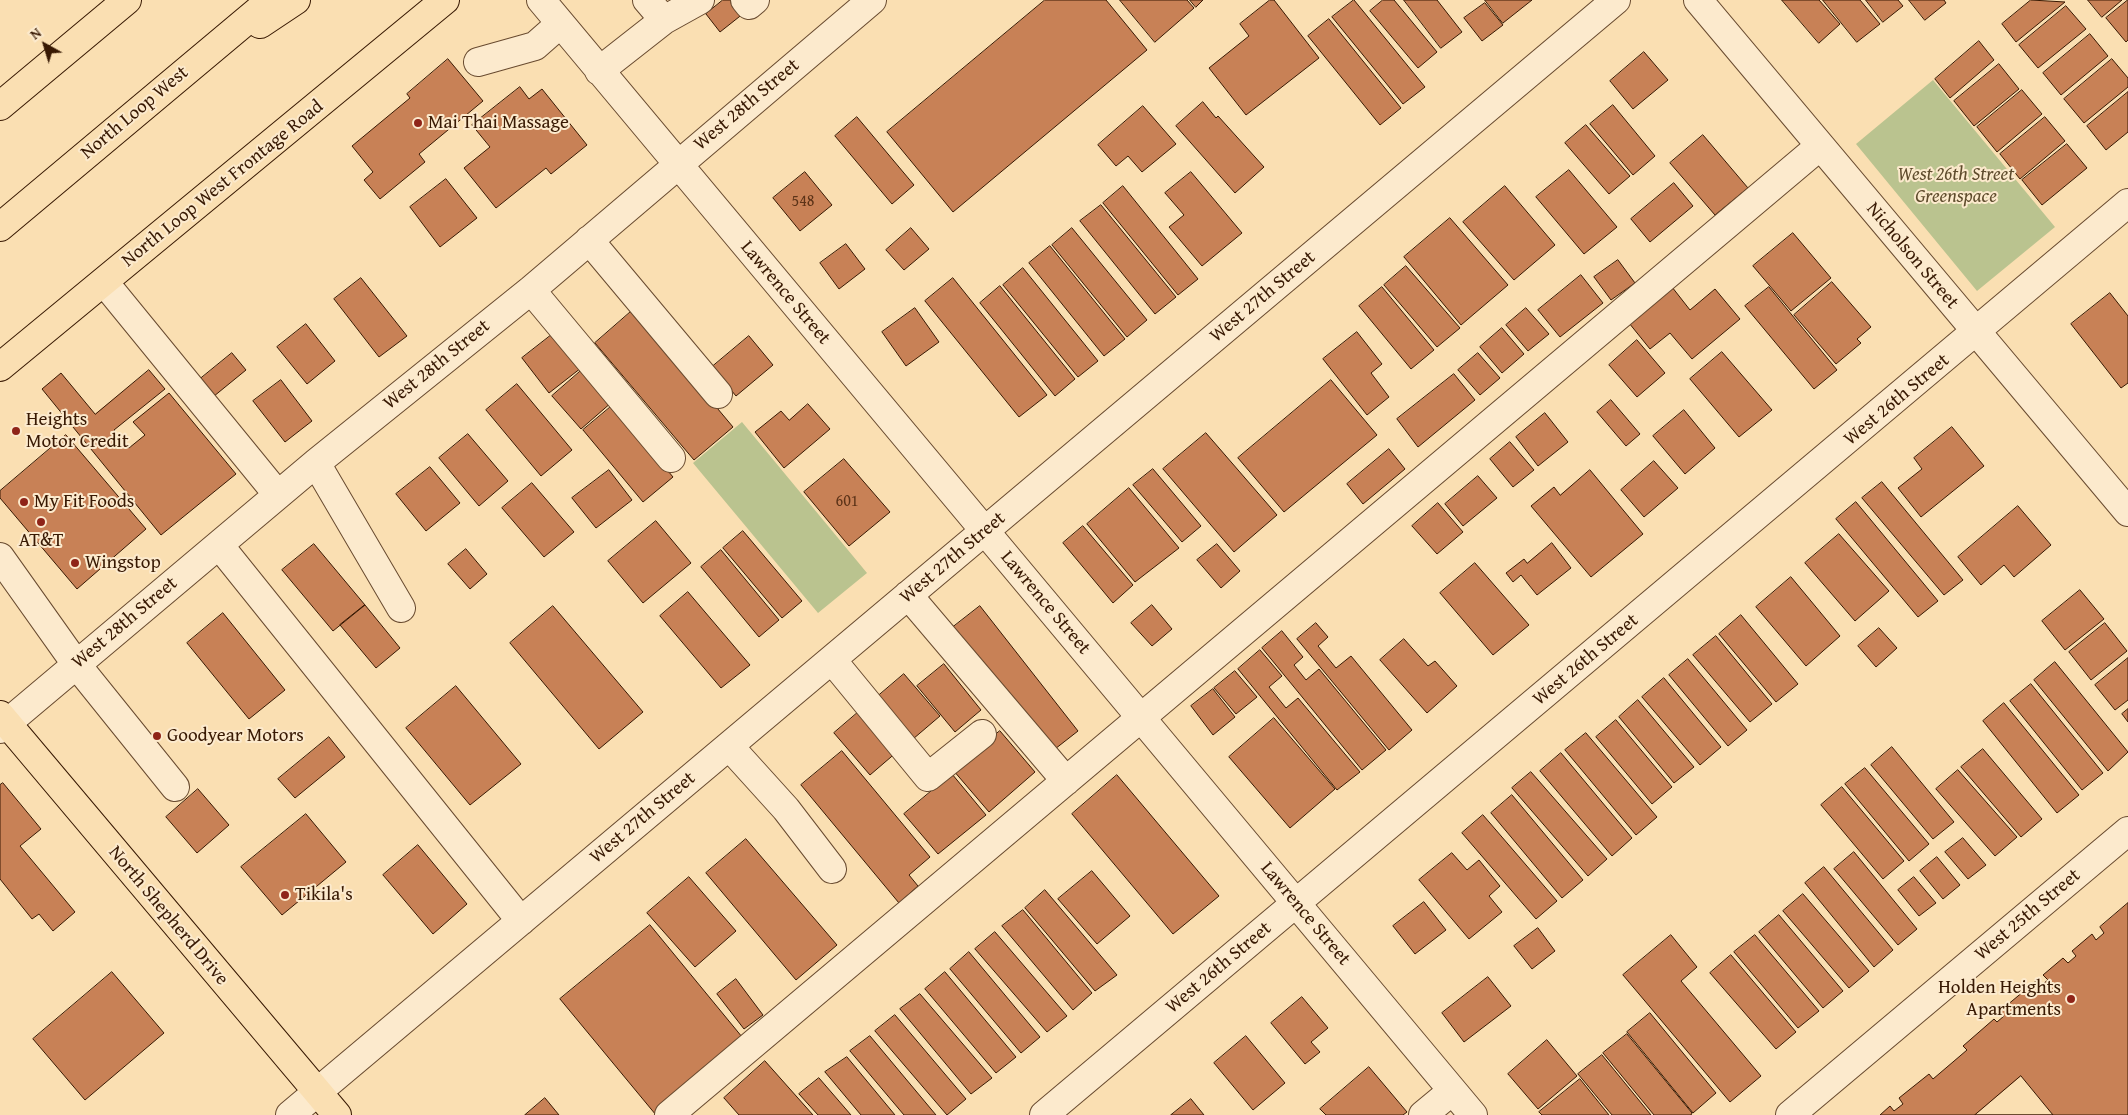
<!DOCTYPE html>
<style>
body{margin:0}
#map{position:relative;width:2128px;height:1115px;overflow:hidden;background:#fadfb2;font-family:"Gentium Book Plus",serif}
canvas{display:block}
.north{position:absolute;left:20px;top:20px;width:50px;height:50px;-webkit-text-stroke:4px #fceacd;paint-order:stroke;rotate:321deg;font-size:14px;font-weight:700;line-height:20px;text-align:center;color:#381903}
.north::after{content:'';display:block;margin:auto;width:18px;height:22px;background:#381903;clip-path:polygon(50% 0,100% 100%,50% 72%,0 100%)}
</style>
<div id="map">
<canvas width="2128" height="1115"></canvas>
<div class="north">N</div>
</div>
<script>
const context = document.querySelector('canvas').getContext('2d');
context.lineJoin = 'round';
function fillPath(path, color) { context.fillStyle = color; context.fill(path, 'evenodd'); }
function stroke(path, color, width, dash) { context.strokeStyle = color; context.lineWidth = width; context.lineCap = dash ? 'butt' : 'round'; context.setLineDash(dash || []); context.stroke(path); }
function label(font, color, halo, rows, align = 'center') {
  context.font = font + ' "Gentium Book Plus",serif'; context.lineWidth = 4; context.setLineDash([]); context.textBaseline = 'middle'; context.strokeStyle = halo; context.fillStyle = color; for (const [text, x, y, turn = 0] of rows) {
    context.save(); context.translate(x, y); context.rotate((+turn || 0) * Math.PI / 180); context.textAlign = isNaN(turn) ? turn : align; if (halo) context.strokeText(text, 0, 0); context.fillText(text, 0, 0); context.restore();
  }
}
fillPath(new Path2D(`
 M1933,80L2055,227L1977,291L1856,144Z
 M742,422L867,573L818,613L693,463Z`), '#bac38f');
const building = new Path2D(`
 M723,0H734L744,13L720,32L706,14Z
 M1045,0H1106L1147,50L953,212L887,132Z
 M1120,0H1187L1194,8L1155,42Z
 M1190,0H1203L1196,7Z
 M1270,0H1274L1319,58L1246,115L1209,68L1249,36L1240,24Z
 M1354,0L1425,87L1403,104L1332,17Z
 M1383,0H1394L1437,52L1418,68L1370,11Z
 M1404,0H1437L1462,32L1441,48Z
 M1485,0H1532L1503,23Z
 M1782,0H1819L1840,24L1819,43Z
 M1823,0H1860L1880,24L1857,42Z
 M1866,0H1898L1903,6L1883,22Z
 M1909,0H1944L1946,3L1925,20Z
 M2031,0L2065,2L2016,42L2002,24Z
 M2088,0H2122L2102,17Z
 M2128,0V40L2126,42L2106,18Z
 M1485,3L1503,25L1482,41L1464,18Z
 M2066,6L2086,29L2038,68L2019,45Z
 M1329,19L1401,108L1380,125L1308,36Z
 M2090,34L2108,56L2061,95L2043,73Z
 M1979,41L1994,60L1950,98L1935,79Z
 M1644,52L1668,80L1633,109L1610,81Z
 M448,59L483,101L419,154L425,162L380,199L364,180L373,172L352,146L410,98L407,94Z
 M2112,59L2128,78V87L2084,123L2064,99Z
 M1999,64L2019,89L1974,126L1954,101Z
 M520,87L529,99L542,89L587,145L551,174L546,168L496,208L464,168L490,147L472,125Z
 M2022,90L2042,114L1997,152L1977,127Z
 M2128,92V132L2106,150L2087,126Z
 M1203,102L1216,118L1218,116L1264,167L1235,193L1176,126Z
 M1613,105L1655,156L1633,175L1590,124Z
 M1143,106L1176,144L1142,172L1128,156L1116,166L1098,145Z
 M857,117L914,185L892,204L835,136Z
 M2045,117L2065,141L2020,179L2000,154Z
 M1586,125L1630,176L1609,194L1565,143Z
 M1703,135L1748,188L1715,215L1670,163Z
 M2067,144L2087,168L2042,205L2022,180Z
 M1569,170L1617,227L1584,254L1536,197Z
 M805,172L832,205L800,231L773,198Z
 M1191,172L1242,233L1202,266L1169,227L1184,215L1165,193Z
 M446,179L477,218L440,247L410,207Z
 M1674,183L1693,206L1650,242L1631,219Z
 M1123,186L1198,279L1178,295L1103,203Z
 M1505,186L1555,245L1514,280L1463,222Z
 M1101,205L1176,297L1155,314L1080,221Z
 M1450,218L1508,285L1461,325L1404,257Z
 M911,228L929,249L904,270L886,250Z
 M1072,228L1147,320L1127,337L1052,245Z
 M1793,233L1831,278L1791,311L1753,266Z
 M846,244L865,269L839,289L820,263Z
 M1050,246L1125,339L1104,356L1029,263Z
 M1618,260L1635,283L1611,300L1594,277Z
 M1406,266L1460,328L1437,347L1384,285Z
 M1023,268L1098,361L1078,377L1003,285Z
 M1581,275L1603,303L1560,337L1538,310Z
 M361,278L407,336L379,357L334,299Z
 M953,278L1047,395L1019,417L925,301Z
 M1832,282L1871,327L1857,339L1861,343L1836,364L1794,315Z
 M1000,286L1075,379L1055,396L980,303Z
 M1382,287L1434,350L1411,369L1359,306Z
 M1672,287L1690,310L1715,289L1740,319L1692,359L1670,333L1650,349L1629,323Z
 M1769,287L1837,370L1814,389L1745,306Z
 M2110,293L2128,316V383L2121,388L2071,324Z
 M915,308L939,342L906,366L882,332Z
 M1526,308L1549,334L1528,351L1506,325Z
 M634,309L733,427L694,460L595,343Z
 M306,324L335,361L307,384L277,347Z
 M1502,328L1524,354L1502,373L1480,347Z
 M1357,332L1382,364L1371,373L1389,397L1367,415L1323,359Z
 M554,333L581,368L549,393L522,358Z
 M749,336L773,365L736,396L712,367Z
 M1637,340L1665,373L1637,397L1609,365Z
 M1722,352L1772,410L1739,437L1690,379Z
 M232,353L246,370L208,401L194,384Z
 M1478,353L1500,378L1480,395L1458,370Z
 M583,369L612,402L581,429L552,396Z
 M149,370L165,389L114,430L129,448L145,435L133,422L169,393L236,474L161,535L42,389L61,373L95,414Z
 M1454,374L1475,400L1418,447L1397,419Z
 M281,380L312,421L285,442L253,401Z
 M1331,380L1377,435L1284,512L1238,458Z
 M517,384L572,450L541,476L486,410Z
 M1611,400L1640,434L1626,446L1597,412Z
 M808,404L830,429L784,468L755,432L781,411L789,420Z
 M613,405L673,477L643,502L583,430Z
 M1684,410L1715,448L1685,474L1653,436Z
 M1545,413L1568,442L1538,466L1516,437Z
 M1952,427L1984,466L1921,517L1898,488L1922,469L1914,458Z
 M1206,433L1277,515L1234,552L1163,469Z
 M468,434L508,481L479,506L439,458Z
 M66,435L146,529L77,589L0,498V491Z
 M1510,442L1534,470L1513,487L1490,459Z
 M1389,449L1405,469L1363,504L1347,484Z
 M844,459L890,512L849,546L804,492Z
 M1654,461L1678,488L1644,517L1621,490Z
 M430,467L460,503L426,531L396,494Z
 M1153,469L1201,526L1182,542L1133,485Z
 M609,470L632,500L596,528L572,498Z
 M1590,470L1643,534L1591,577L1531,506L1554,487L1560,495Z
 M1478,476L1497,498L1463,526L1445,504Z
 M1882,482L1963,580L1944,595L1862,498Z
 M532,483L574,532L544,557L502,508Z
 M1129,488L1179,548L1135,582L1087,524Z
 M1856,502L1938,601L1918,617L1836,519Z
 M1438,503L1463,532L1437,554L1412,526Z
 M2018,506L2051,545L2014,577L2004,565L1981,585L1958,557Z
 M656,521L691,563L643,603L608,561Z
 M1083,526L1133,585L1113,603L1063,543Z
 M743,531L802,601L782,618L723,548Z
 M1839,534L1889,591L1855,621L1805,563Z
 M1552,543L1571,568L1537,595L1521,575L1513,582L1506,573L1524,559L1527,563Z
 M314,544L365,605L333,631L282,570Z
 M1217,544L1240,571L1221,588L1197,560Z
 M466,549L487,574L470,589L448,564Z
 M721,550L779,620L759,637L701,567Z
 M1475,563L1529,625L1493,655L1440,593Z
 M1791,577L1840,636L1806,666L1756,607Z
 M2080,590L2104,619L2065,650L2042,621Z
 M688,592L750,665L721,688L660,616Z
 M365,605L400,648L376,668L340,625Z
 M1152,605L1172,629L1152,646L1131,623Z
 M553,606L643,712L599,749L510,643Z
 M980,606L1078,731L1046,756L948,631Z
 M223,613L285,690L249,719L187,643Z
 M1741,615L1798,684L1776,702L1719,634Z
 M1316,623L1328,637L1318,646L1336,668L1351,656L1412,730L1389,750L1297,639Z
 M2105,623L2127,651L2091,680L2069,652Z
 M1879,628L1897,648L1876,667L1858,646Z
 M1282,631L1303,657L1294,665L1306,680L1319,669L1386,750L1362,770L1262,648Z
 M1716,636L1772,704L1750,722L1693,655Z
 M1404,639L1428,666L1435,661L1457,686L1427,713L1380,660Z
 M1260,650L1282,676L1269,687L1286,708L1298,698L1360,772L1337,790L1238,669Z
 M2128,658V700L2115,710L2095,685Z
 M1688,659L1747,730L1728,746L1669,675Z
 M2055,662L2128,752L2108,771L2034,680Z
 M944,664L981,710L955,732L917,686Z
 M1235,671L1257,697L1236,714L1214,688Z
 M904,674L940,716L913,739L877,697Z
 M1664,678L1721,747L1700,765L1642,697Z
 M2031,684L2103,773L2082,790L2010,701Z
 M456,686L521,764L470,805L406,728Z
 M1213,689L1235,717L1213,735L1191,706Z
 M1638,700L1694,767L1674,783L1619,717Z
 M2004,703L2079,795L2057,813L1983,721Z
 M862,709L898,751L870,775L834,733Z
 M2128,709V722L2122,714Z
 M1274,718L1335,789L1290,828L1229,757Z
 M1616,720L1672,787L1652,804L1596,737Z
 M1000,731L1035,772L989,812L953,770Z
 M1586,733L1657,817L1636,835L1565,750Z
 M329,737L345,757L295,798L278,779Z
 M1892,747L1954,822L1933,839L1871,765Z
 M1983,749L2042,819L2021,837L1961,767Z
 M842,751L930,857L909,875L918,886L899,903L801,785Z
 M1561,753L1632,838L1612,856L1540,771Z
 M1865,768L1929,844L1909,861L1845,784Z
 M1958,770L2017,837L1995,856L1936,789Z
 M1531,772L1607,859L1588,876L1512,788Z
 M952,774L986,815L938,854L904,814Z
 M1117,775L1219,896L1173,934L1072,814Z
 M3,783L41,829L20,846L75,912L53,931L39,914L32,919L0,879V785Z
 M1842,787L1904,861L1883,879L1821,805Z
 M198,789L229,825L197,853L166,817Z
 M1512,795L1583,880L1562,898L1491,813Z
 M306,814L346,862L282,915L241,867Z
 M1483,815L1557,901L1536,919L1462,833Z
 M1963,838L1986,865L1968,879L1945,852Z
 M746,839L837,945L796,980L706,873Z
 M418,845L467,904L433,934L383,875Z
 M1854,852L1917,929L1898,945L1834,869Z
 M1452,853L1467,870L1479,860L1500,886L1489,896L1502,912L1469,939L1419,880Z
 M1937,857L1960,885L1943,899L1920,871Z
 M1824,867L1893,950L1874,967L1805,883Z
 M1092,871L1130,916L1097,944L1058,899Z
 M689,877L736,931L695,967L647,913Z
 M1914,877L1936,903L1919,916L1898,890Z
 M1045,890L1117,975L1095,991L1025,908Z
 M1803,894L1869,971L1849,988L1783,911Z
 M1424,902L1446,930L1415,954L1393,926Z
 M2128,903V1115H1880L1890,1106L1894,1111L1903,1104L1899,1098L1929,1074L1933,1079L1967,1050L1963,1046L1994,1019L1997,1022L2004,1016L2000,1011L2036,981L2040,986L2048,980L2043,975L2063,958L2068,963L2076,956L2072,951L2092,934L2096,940L2104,933L2100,927Z
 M1023,910L1092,993L1073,1010L1002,926Z
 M1779,915L1843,991L1823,1008L1759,932Z
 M650,925L747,1043L659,1115H656L560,999Z
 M1538,928L1555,951L1532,969L1514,946Z
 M995,932L1067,1016L1047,1032L975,949Z
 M1671,935L1697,967L1681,981L1761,1076L1730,1102L1623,975Z
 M1755,935L1819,1011L1798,1028L1734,952Z
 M969,952L1040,1037L1021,1053L950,969Z
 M1731,955L1796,1032L1776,1049L1710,973Z
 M112,972L164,1033L85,1100L33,1039Z
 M945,972L1016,1057L996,1073L925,989Z
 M1488,977L1511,1006L1464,1042L1442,1013Z
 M736,979L763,1015L744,1029L717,994Z
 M920,994L992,1078L971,1094L900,1009Z
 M1302,997L1328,1028L1311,1042L1320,1052L1305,1064L1271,1023Z
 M1650,1013L1716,1093L1693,1113L1627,1032Z
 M895,1015L966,1099L947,1115L875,1031Z
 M1627,1034L1692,1113L1691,1115H1654L1603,1053Z
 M870,1036L936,1115H904L850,1051Z
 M1246,1036L1285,1083L1253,1110L1214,1063Z
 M1547,1040L1577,1076L1538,1109L1508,1074Z
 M1602,1055L1651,1115H1612L1578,1074Z
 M847,1057L895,1115H861L825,1072Z
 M765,1061L813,1115H739L724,1098Z
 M1369,1067L1407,1112L1403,1115H1326L1320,1109Z
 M2021,1076L2053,1115H1975Z
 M819,1078L851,1115H818L799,1094Z
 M1580,1079L1609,1115H1542L1539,1112Z
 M545,1098L559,1115H525Z
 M1191,1099L1204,1115H1171Z`);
fillPath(building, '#c88156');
stroke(building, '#381903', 1);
const minor = new Path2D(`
 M541,0L1473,1115
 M647,0L664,20
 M745,0L749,5L755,0
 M1698,0L2128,512
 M478,62L535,46L560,24
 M599,71L664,20L700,0
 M589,240L718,394
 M104,282L278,495
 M531,290L671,458
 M316,463L401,608
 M219,545L521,921
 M0,557L76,664L175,787
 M908,595L1066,781
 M832,660L928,777L982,734
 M0,729L316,463L531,290L872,0
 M729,746L786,809L832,869
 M290,1115L1616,0
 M669,1115L1820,146
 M1044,1115L2128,203
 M1423,1115L1452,1091
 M1790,1115L2128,831`);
const major = new Path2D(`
 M0,367L445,0
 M0,715L337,1115`);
const highway = new Path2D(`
 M260,24L296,0
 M0,106L127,0
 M0,227L271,0`);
stroke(minor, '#684a2f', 30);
stroke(major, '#381903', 30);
stroke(highway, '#381903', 30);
stroke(minor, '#fceacd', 28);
stroke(major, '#fadfb2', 28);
stroke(highway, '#fadfb2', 28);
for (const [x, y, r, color] of [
 [418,123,5,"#8f2418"],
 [16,431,5,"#8f2418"],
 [24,502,5,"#8f2418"],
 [41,522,5,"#8f2418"],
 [75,563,5,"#8f2418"],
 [157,736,5,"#8f2418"],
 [285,895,5,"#8f2418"],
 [2071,999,5,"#8f2418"]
]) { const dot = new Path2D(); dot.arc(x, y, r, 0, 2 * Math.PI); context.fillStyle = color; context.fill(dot); stroke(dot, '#fceacd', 2); }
label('16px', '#5c3318', null, [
 ["548",803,202],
 ["601",847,502]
]);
label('19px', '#381903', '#fceacd', [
 ["West 28th Street",747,105,-40],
 ["North Loop West",135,113,-40],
 ["North Loop West Frontage Road",223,184,-39],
 ["Nicholson Street",1912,256,50],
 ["Lawrence Street",785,293,50],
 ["West 27th Street",1263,297,-40],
 ["West 28th Street",437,365,-39],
 ["West 26th Street",1897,400,-40],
 ["West 27th Street",953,558,-40],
 ["Lawrence Street",1045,603,50],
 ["West 28th Street",125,623,-40],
 ["West 26th Street",1586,660,-40],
 ["West 27th Street",643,818,-40],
 ["Lawrence Street",1305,914,50],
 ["West 25th Street",2028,915,-40],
 ["North Shepherd Drive",168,916,50],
 ["West 26th Street",1219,968,-40]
]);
label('19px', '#381903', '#fceacd', [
 ["Mai Thai Massage",428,123],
 ["Heights",26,420],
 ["Motor Credit",26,442],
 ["My Fit Foods",34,502],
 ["AT&T",41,541,"center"],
 ["Wingstop",85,563],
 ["Goodyear Motors",167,736],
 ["Tikila's",295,895],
 ["Holden Heights",2061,988,"right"],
 ["Apartments",2061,1010,"right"]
], 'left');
label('italic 19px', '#5f4c2d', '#fceacd', [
 ["West 26th Street",1956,175],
 ["Greenspace",1956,197]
]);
</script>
